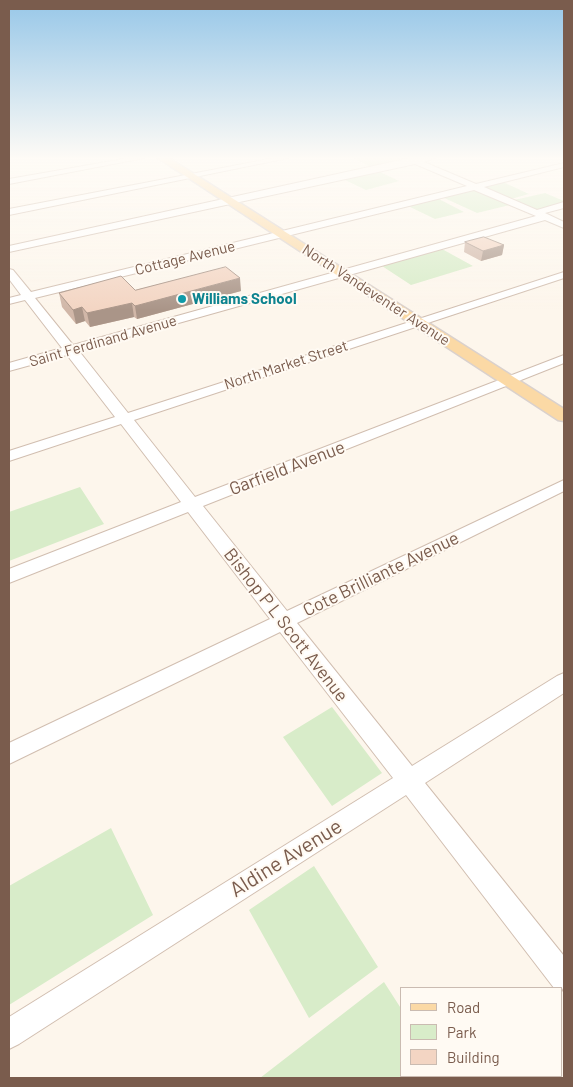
<!DOCTYPE html>
<style>
body{margin:0}
#map{position:relative;width:573px;height:1087px;overflow:hidden;background:#fdf6ec;font-family:Barlow,sans-serif}
canvas{display:block}
.frame{position:absolute;inset:0;border:10px solid #7a5c4d;pointer-events:none}
.legend{position:absolute;left:400px;top:987px;width:162px;height:90px;box-sizing:border-box;background:#fffaf3;border:1px solid #cabbb1;margin:0;padding:6px 9px;list-style:none;font-size:15px;color:#7a5c4d}
.legend li{display:flex;align-items:center;gap:10px;height:25px}
.legend b{width:25px;border:1px solid #cabbb1}
</style>
<div id="map">
<canvas width="573" height="1087"></canvas>
<div class="frame"></div>
<ul class="legend">
<li><b style="height:6px;background:#fbd9a5"></b>Road</li>
<li><b style="height:14px;background:#d8ecc9"></b>Park</li>
<li><b style="height:14px;background:#f3d5c3"></b>Building</li>
</ul>
</div>
<script>
const context = document.querySelector('canvas').getContext('2d');
context.lineJoin = 'round';
function fillPath(path, color) { context.fillStyle = color; context.fill(path, 'evenodd'); }
function stroke(path, color, width, dash) { context.strokeStyle = color; context.lineWidth = width; context.lineCap = dash ? 'butt' : 'round'; context.setLineDash(dash || []); context.stroke(path); }
function label(font, color, halo, rows, align = 'center') {
  context.font = font + ' Barlow,sans-serif'; context.lineWidth = 4; context.setLineDash([]); context.textBaseline = 'middle'; context.strokeStyle = halo; context.fillStyle = color; for (const [text, x, y, turn = 0] of rows) {
    context.save(); context.translate(x, y); context.rotate((+turn || 0) * Math.PI / 180); context.textAlign = isNaN(turn) ? turn : align; if (halo) context.strokeText(text, 0, 0); context.fillText(text, 0, 0); context.restore();
  }
}
fillPath(new Path2D(`
 M353,158H401L407,160L373,168Z
 M378,171L399,181L366,190L343,179Z
 M503,182L529,194L511,199L485,188Z
 M474,190L510,205L477,213L442,197Z
 M545,193L564,201V203L537,210L514,200Z
 M437,198L464,212L435,219L408,206Z
 M442,249L473,266L411,285L382,266Z
 M80,487L104,524L9,561V512Z
 M332,707L382,773L332,806L283,737Z
 M111,828L153,915L9,1005V886Z
 M314,866L378,967L309,1018L249,910Z
 M384,982L402,1010V1076H441L443,1078H260Z`), '#d8ecc9');
const minor = new Path2D(`
 M129,158H144L9,184V179Z
 M274,158H288L9,215V209Z
 M410,158H435L424,162L476,184L564,163V167L484,187L537,210L564,202V208L545,213L564,222V228L545,220L79,351L128,413L564,272V278L134,420L195,497L564,355V363L203,506L287,611L564,480V491L297,623L412,766L557,676L564,673V693L425,783L564,956V992L562,988H554L406,795L19,1044L9,1049V1017L393,778L280,632L9,764V743L270,619L188,512L9,583V569L181,502L121,424L9,461V451L115,417L67,355L9,371V363L62,348L25,300L9,304V298L21,295L9,279V269L13,270L31,292L467,186L415,164L9,252V246ZM474,190L536,216L73,345L35,298Z`);
const major = new Path2D(`
 M158,158H169L564,409V421L558,420Z`);
stroke(minor, '#d1beb0', 2);
stroke(major, '#dad1cd', 3);
fillPath(minor, '#fff');
fillPath(major, '#fbd9a5');
fillPath(new Path2D(`
 M465,242L504,245L502,255L481,261L464,252Z
 M135,290L241,291L137,319L134,317L90,327L85,321L76,324L62,307L59,293Z`), '#d1b7a8');
fillPath(new Path2D(`
 M504,245L502,255L481,261L483,251Z
 M240,278L241,291L137,319L135,306Z
 M132,303L134,317L90,327L87,313Z
 M82,307L85,321L76,324L73,310Z`), '#aa9588');
const building = new Path2D(`
 M484,237L504,245L483,251L465,242Z
 M226,267L240,278L135,306L132,303L87,313L82,307L73,310L59,293L121,276L135,290Z`);
fillPath(building, '#f3d5c3');
stroke(building, '#aa9588', 1);
const sky = context.createLinearGradient(0, 0, 0, 310);
sky.addColorStop(0, '#97c7e8');
sky.addColorStop(0.51, '#fefbf6');
sky.addColorStop(1, '#fefbf600');
context.fillStyle = sky;
context.fillRect(0, 0, 573, 310);
for (const [x, y, r, color] of [
 [182,299,5,"#0f9aa8"]
]) { const dot = new Path2D(); dot.arc(x, y, r, 0, 2 * Math.PI); context.fillStyle = color; context.fill(dot); stroke(dot, '#fffaf3', 2); }
label('15px', '#7a5c4d', '#fffaf3', [
 ["Cottage Avenue",185,258,-14],
 ["North Vandeventer Avenue",376,295,33],
 ["Saint Ferdinand Avenue",103,341,-16],
 ["North Market Street",286,365,-18]
]);
label('bold 15px', '#0d838f', '#fffaf3', [
 ["Williams School",192,299]
], 'left');
label('18px', '#7a5c4d', '#fffaf3', [
 ["Garfield Avenue",287,468,-21],
 ["Cote Brilliante Avenue",381,574,-26],
 ["Bishop P L Scott Avenue",286,625,52]
]);
label('21px', '#7a5c4d', '#fffaf3', [
 ["Aldine Avenue",286,858,-32]
]);
</script>
